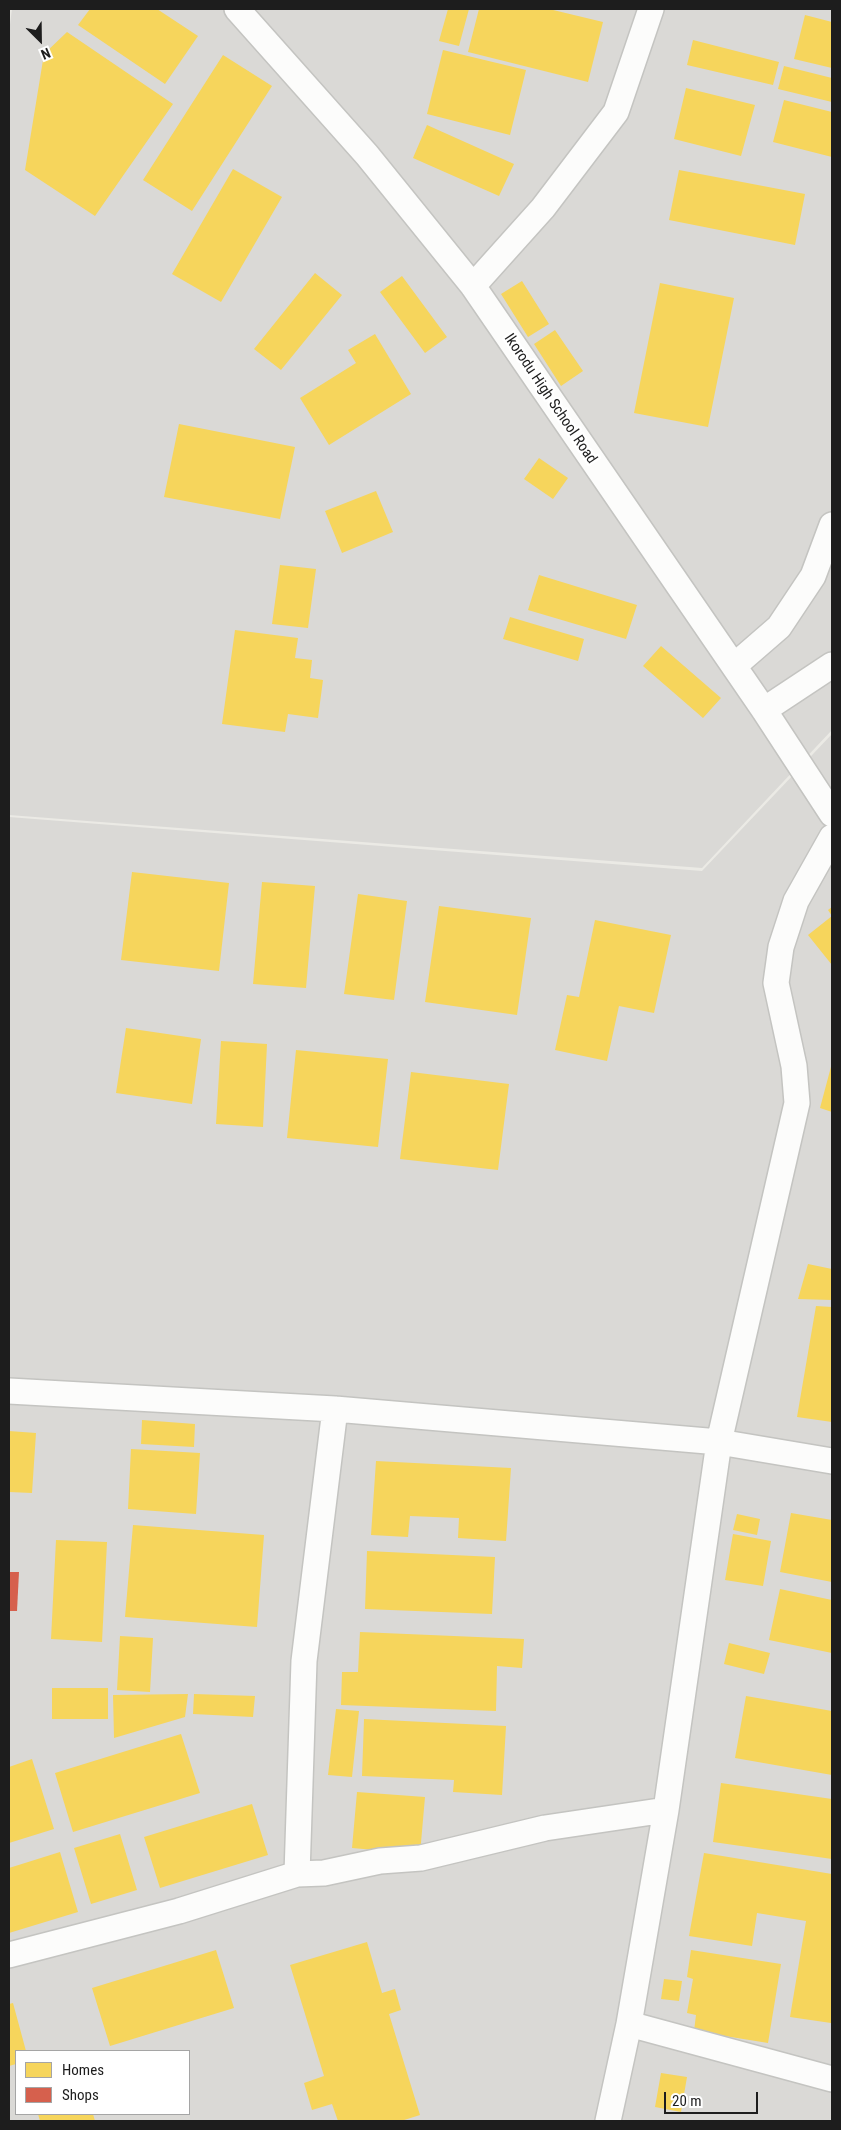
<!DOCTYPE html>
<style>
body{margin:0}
#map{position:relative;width:841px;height:2130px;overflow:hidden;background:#ebeae5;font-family:"Roboto Condensed",sans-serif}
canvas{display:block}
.frame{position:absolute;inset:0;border:10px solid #1d1d1d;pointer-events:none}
.legend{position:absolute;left:15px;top:2050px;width:175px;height:65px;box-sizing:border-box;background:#fff;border:1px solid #a5a5a5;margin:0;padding:6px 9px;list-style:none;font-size:15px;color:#1d1d1d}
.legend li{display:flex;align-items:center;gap:10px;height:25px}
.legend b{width:25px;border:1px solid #a5a5a5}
.north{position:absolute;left:15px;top:15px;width:50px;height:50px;-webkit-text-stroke:4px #fff;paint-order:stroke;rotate:157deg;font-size:14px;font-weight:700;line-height:20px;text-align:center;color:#1d1d1d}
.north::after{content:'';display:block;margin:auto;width:18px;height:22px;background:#1d1d1d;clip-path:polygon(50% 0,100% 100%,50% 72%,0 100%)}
.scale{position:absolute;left:664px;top:2092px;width:94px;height:22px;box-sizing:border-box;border:2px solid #1d1d1d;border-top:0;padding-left:6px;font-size:15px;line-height:18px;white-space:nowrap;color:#1d1d1d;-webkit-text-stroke:4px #fff;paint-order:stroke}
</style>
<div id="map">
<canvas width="841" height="2130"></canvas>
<div class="frame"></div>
<ul class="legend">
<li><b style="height:14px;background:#f6d55c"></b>Homes</li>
<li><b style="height:14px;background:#d6604d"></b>Shops</li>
</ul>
<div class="north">N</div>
<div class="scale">20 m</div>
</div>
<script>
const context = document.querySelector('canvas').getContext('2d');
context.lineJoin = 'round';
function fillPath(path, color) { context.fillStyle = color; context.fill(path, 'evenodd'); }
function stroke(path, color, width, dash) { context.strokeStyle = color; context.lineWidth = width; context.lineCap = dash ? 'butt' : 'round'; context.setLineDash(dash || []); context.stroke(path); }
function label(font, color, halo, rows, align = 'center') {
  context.font = font + ' "Roboto Condensed",sans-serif'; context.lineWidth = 5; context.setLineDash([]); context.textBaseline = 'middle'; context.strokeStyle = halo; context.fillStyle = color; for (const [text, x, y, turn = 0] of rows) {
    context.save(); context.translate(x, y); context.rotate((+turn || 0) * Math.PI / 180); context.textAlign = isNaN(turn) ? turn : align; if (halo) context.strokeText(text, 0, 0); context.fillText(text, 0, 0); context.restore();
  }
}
fillPath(new Path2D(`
 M12,9H832V730L702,868L9,815V32Z
 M832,734V2121H9V817L702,871ZM16,2051H189V2114H16Z`), '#dad9d6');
fillPath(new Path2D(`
 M90,9H157L198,36L165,84L78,25Z
 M448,9H469L459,46L439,41Z
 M479,9H549L603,22L588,82L468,52Z
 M805,15L832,22V68L794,59Z
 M67,32L173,104L95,216L25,170L44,54Z
 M693,40L779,62L773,85L687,65Z
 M443,50L526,70L510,135L427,114Z
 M223,55L272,86L192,211L143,180Z
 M784,66L832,78V102L778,89Z
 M686,88L755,105L741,156L674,139Z
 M784,100L832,112V157L773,142Z
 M427,125L514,164L499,196L413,158Z
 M233,169L282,197L221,302L172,274Z
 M679,170L805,194L795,245L669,220Z
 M315,273L342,295L281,370L254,349Z
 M402,276L447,337L425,353L380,292Z
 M522,281L549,324L528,337L501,294Z
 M660,283L734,298L708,427L634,413Z
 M555,330L583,371L561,386L534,344Z
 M375,334L411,394L329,445L300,398L356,363L348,350Z
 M179,424L295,447L280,519L164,497Z
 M539,458L568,478L553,499L524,479Z
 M376,491L393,532L342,553L325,511Z
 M280,565L316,569L308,628L272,624Z
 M539,575L637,605L626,639L528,610Z
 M510,617L584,639L578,661L503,639Z
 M235,630L298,638L295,658L312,660L310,678L323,680L318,718L288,714L285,732L222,724Z
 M661,646L721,698L703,718L643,666Z
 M132,872L229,883L219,971L121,960Z
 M262,882L315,886L306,988L253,984Z
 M358,894L407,901L394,1000L344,994Z
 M439,906L531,918L517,1015L425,1002Z
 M832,907V965L808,935L832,916L828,910Z
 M595,920L671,935L654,1013L619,1006L607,1061L555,1050L567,995L579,997Z
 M126,1028L201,1039L192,1104L116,1093Z
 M221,1041L267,1044L263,1127L216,1124Z
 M296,1050L388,1059L378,1147L287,1138Z
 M832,1063V1112L820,1108Z
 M411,1072L509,1084L498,1170L400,1159Z
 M808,1264L832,1269V1300L798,1299Z
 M816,1306L832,1307V1422L797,1417Z
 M142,1420L195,1424L194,1447L141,1444Z
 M9,1431L36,1433L32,1493L9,1492Z
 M131,1449L200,1453L196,1514L128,1509Z
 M376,1461L511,1468L506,1541L458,1538L459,1518L410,1516L408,1537L371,1535Z
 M791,1513L832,1520V1582L780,1572Z
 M737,1514L760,1519L757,1535L733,1530Z
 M133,1525L264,1535L257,1627L125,1617Z
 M733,1534L771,1541L763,1586L725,1580Z
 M56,1540L107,1542L102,1642L51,1639Z
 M367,1551L495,1557L492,1614L365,1609Z
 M780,1589L832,1600V1653L769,1640Z
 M360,1632L524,1639L522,1668L497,1666L496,1711L341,1705L342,1672H358Z
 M120,1636L153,1638L150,1692L117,1690Z
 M729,1643L770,1653L764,1674L724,1664Z
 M52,1688H108V1719H52Z
 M188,1694L185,1717L114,1738L113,1695Z
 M194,1694L255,1696L253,1717L193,1714Z
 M746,1696L832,1711V1775L735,1758Z
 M336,1709L359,1711L352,1777L328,1775Z
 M364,1719L506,1726L502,1795L453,1792L454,1780L362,1776Z
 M181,1734L200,1793L73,1832L55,1773Z
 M32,1759L54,1829L9,1843V1767Z
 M721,1783L832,1799V1859L713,1842Z
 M357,1792L425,1797L420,1854L352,1848Z
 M252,1804L268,1855L160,1888L144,1837Z
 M120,1834L137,1890L91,1904L74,1848Z
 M60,1852L78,1912L9,1933V1868Z
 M704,1853L832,1874L831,2023L790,2017L806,1921L757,1913L752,1946L689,1936Z
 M367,1942L382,1993L395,1989L401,2010L389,2014L420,2115L401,2121H338L332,2104L312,2110L304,2083L324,2076L290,1965Z
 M216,1950L234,2008L110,2046L92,1988Z
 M691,1950L781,1964L768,2043L694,2031L696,2015L687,2013L693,1979L687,1977Z
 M664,1979L682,1981L679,2001L661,1999Z
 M13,2003L26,2051H16V2064L9,2066V2004Z
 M661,2073L687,2077L681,2112L655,2107Z
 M38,2114H93L95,2121H40Z`), '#f6d55c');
fillPath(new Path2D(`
 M9,1572H19L17,1611H9Z`), '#d6604d');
const minor = new Path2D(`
 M237,9L367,155L473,286L764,710L832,814
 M473,286L543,208L616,112L651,9
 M734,666L779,627L813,576L832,525
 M764,710L832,665
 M9,1391L335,1409L719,1442L832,1461
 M297,1874L304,1661L335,1409
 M9,1955L179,1911L297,1874L324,1873L380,1861L421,1858L545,1828L666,1810
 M629,2024L832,2079
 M608,2121L629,2024L666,1810L719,1442L797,1103L794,1066L776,983L781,947L796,901L832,837`);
stroke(minor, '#c4c4c1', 28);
stroke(minor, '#fcfcfb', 25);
label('15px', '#1d1d1d', '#fff', [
 ["Ikorodu High School Road",550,399,56]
]);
</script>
